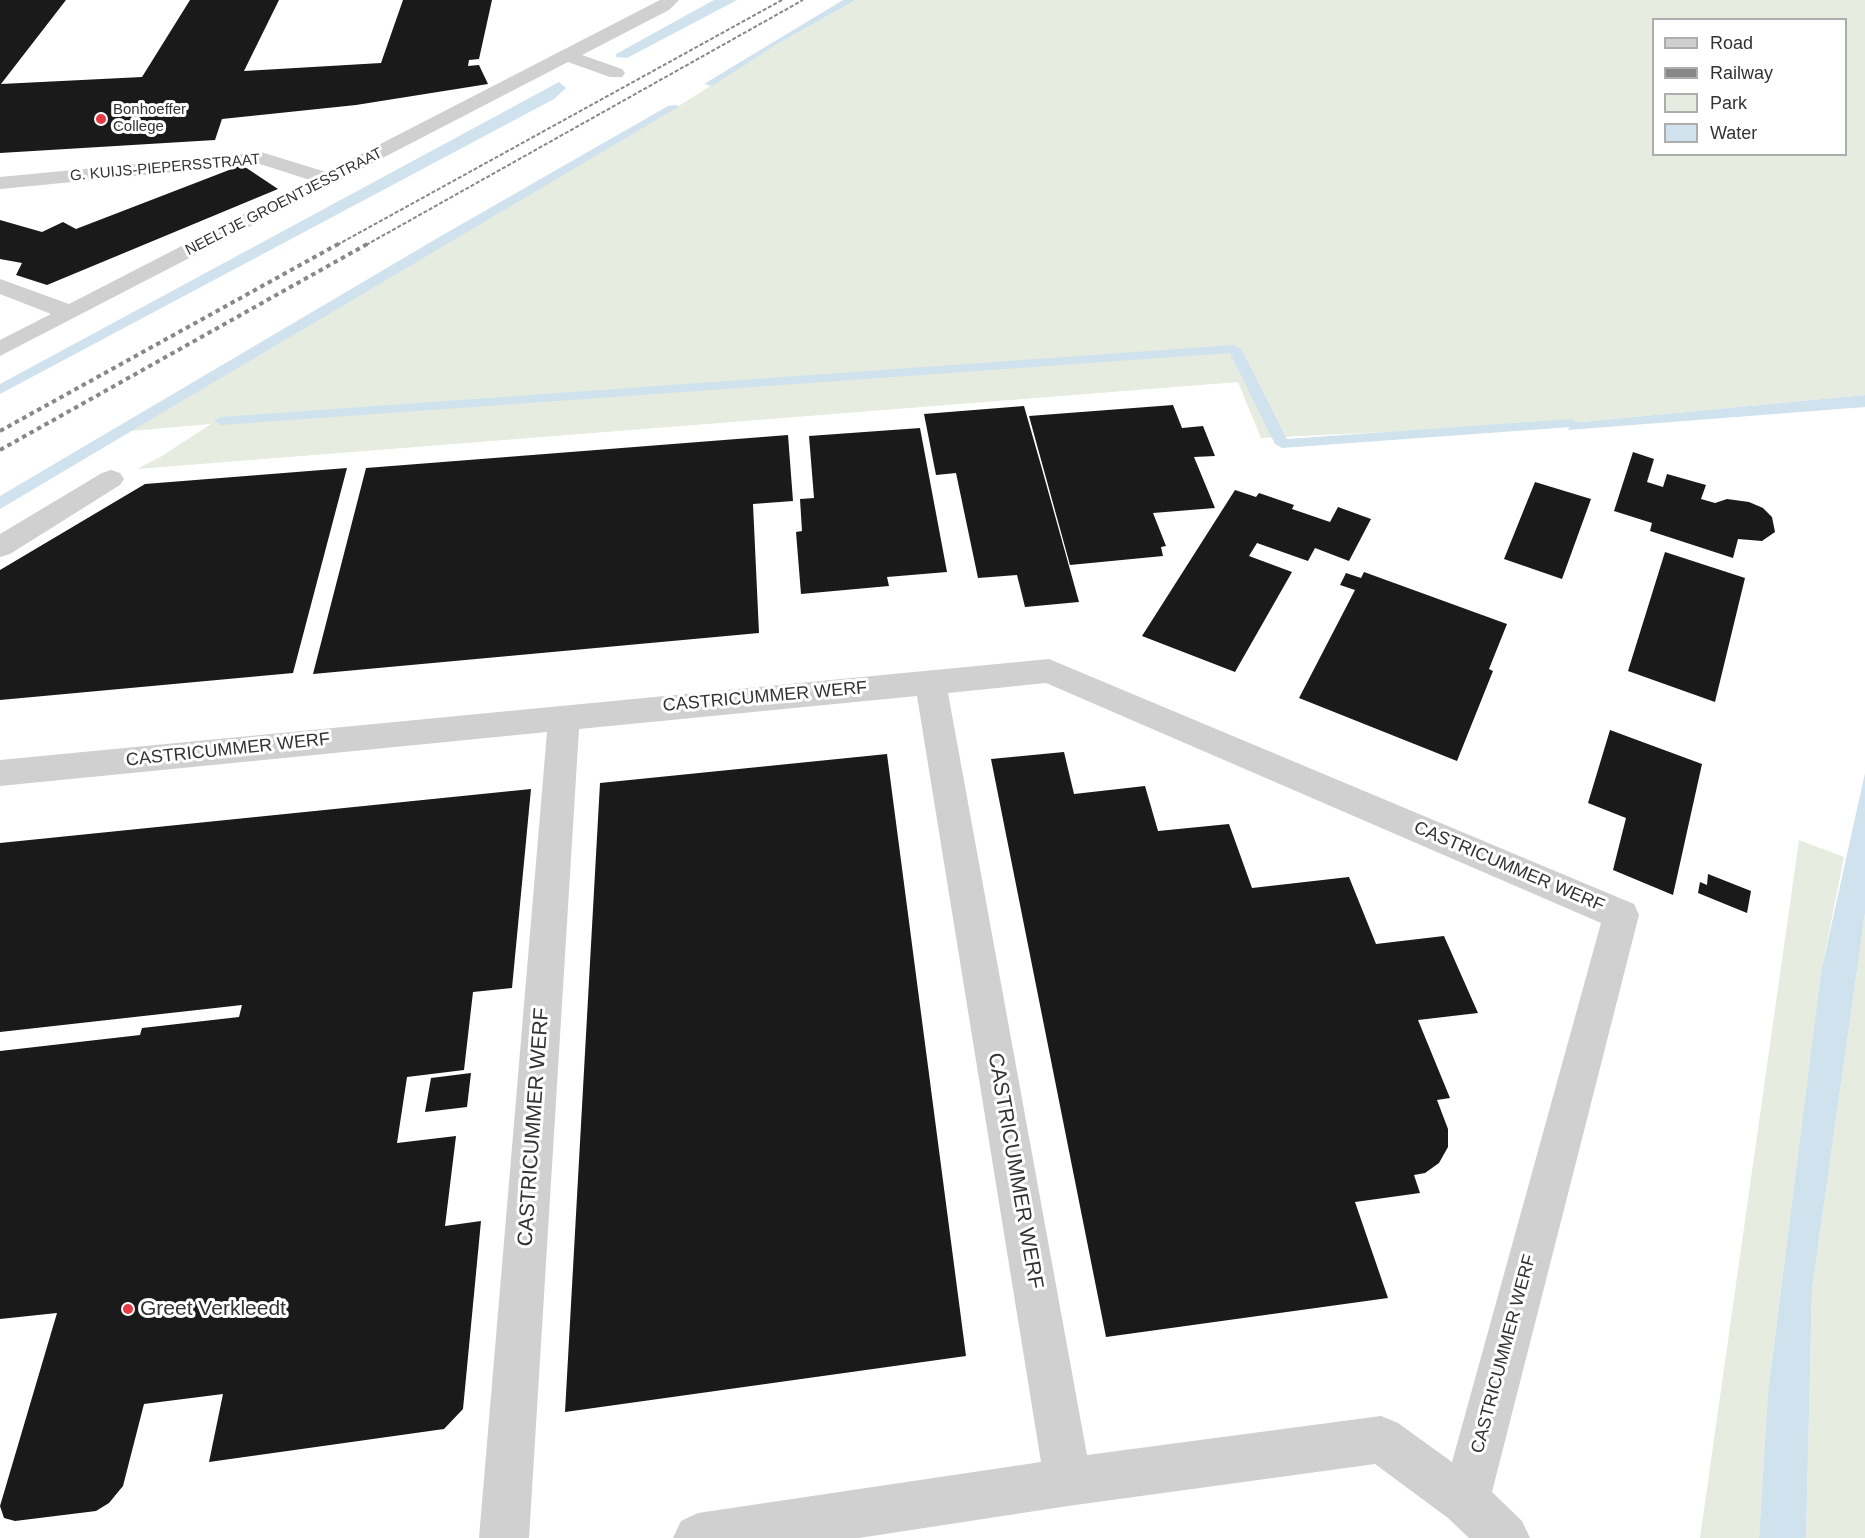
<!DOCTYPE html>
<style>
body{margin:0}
#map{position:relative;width:1865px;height:1538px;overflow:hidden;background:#fff;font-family:Helvetica,sans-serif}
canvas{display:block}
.legend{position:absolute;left:1652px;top:18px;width:195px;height:138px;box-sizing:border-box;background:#fff;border:2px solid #adadad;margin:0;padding:8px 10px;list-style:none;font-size:18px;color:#333}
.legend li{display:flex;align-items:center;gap:12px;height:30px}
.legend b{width:30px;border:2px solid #adadad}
</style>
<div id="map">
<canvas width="1865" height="1538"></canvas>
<ul class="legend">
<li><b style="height:8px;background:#d0d0d0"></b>Road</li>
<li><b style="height:8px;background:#888"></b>Railway</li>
<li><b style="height:16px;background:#e6ecdf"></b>Park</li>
<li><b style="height:16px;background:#cfe2ee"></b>Water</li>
</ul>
</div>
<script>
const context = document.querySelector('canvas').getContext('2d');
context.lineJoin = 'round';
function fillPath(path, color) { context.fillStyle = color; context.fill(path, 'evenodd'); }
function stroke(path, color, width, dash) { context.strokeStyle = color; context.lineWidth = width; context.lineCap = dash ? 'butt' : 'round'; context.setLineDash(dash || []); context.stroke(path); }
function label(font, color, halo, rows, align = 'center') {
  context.font = font + ' Helvetica,sans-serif'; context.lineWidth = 6; context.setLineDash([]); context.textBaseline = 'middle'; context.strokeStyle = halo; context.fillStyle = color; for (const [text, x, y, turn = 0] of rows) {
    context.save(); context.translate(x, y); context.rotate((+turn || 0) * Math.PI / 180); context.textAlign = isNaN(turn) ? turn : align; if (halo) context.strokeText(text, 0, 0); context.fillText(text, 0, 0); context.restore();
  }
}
fillPath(new Path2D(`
 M856,0H1865V395L1571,423L1261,438L1238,382L137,469L162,456L211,424L131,431L677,107L779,43ZM1654,20H1846V154H1654Z
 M1799,840L1844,857L1821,972L1768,1393L1759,1538H1700Z
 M1865,913V1538H1806L1812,1289Z`), '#e6ecdf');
fillPath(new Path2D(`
 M714,0H737L627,58L616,57V54Z
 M843,0H856L779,43L712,86L704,84Z
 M559,82L566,88L554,99L0,394V384Z
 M677,105L678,107L0,509V496L441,236L668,106Z
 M1865,395V407L1568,430L1571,423Z
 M1865,773V913L1812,1289L1806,1538H1759L1768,1393L1821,972Z`), '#cfe2ee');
fillPath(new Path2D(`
 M1234,345L1241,349L1287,439L1571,419L1578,423L1571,427L1282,448L1275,444L1230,353L221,425L214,421L221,417Z`), '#cfe2ee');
fillPath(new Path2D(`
 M0,0H66L1,84L142,77L190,0H279L244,71L381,63L403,0H492L479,59L469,60L468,66L479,65L488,84L356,105L222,119L215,140L0,153Z
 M242,165L278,189L47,285L16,275L22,263L0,259V220L42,232L63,222L76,229Z
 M1173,405L1182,428L1203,426L1215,456L1194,457L1215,508L1153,513L1166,546L1161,547L1163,556L1070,565L1029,416Z
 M1024,406L1042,469L1079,602L1025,607L1017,575L978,578L956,473L936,475L924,414Z
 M920,428L947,572L887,577L889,586L801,594L796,532L802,531L800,499L814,498L809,436Z
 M788,435L793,501L753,504L759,633L313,674L366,468Z
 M1633,452L1654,459L1647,482L1663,487L1667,474L1706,485L1701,499L1715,503L1727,499L1749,502L1763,508L1772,517L1775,532L1762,541L1738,539L1733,558L1650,531L1652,523L1614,511Z
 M347,468L293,673L0,700V570L145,484Z
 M1535,482L1591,499L1562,579L1504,559Z
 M1235,490L1256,497L1259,493L1294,505L1292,509L1330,522L1338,507L1371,519L1349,561L1315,548L1308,561L1257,543L1249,556L1292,572L1235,672L1142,636Z
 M1665,552L1745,578L1715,702L1628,671Z
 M1364,572L1507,624L1489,669L1493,671L1457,761L1299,698L1355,590L1340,585L1346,573L1361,578Z
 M1610,730L1702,764L1673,895L1613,870L1626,818L1588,803Z
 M1064,752L1074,794L1145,786L1158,831L1229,824L1252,888L1349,877L1376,944L1444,936L1478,1013L1418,1020L1450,1098L1437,1100L1448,1129V1147L1439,1163L1425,1173L1414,1175L1420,1193L1355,1202L1388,1298L1106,1337L991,759Z
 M887,754L966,1356L565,1412L600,783Z
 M531,789L512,988L473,992L464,1070L407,1077L397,1143L456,1136L445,1226L481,1221L463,1409L444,1429L209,1462L223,1394L144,1404L123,1486L109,1503L96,1511L15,1521L4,1518L0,1506L57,1313L0,1319V1051L140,1035L142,1028L239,1017L242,1005L0,1032V843Z
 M1708,874L1751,891L1747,913L1698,893L1700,882L1707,885Z
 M471,1073L467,1107L425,1112L431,1078Z`), '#1a1a1a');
fillPath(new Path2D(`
 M660,0H679L669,10L582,55L622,69L625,73L622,77H610L568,62L0,356V340L51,314L0,294V279L69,304L310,180L260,164L0,189V177L261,152L326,172Z
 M111,470L120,473L124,479L120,485L10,554L0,557V534L102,473Z
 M1049,659L1634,904L1639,915L1492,1492L1522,1521L1530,1538H1469L1448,1518L1375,1464L1068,1506L859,1538H673L681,1521L698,1513L1041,1462L917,696L579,729L529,1538H479L547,732L0,786V760ZM1046,683L1601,923L1452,1462L1398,1423L1381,1416L1087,1455L948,693Z`), '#d0d0d0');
stroke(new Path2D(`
 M337,245L782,0
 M366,245L803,0`), '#888', 2, [4, 2]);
stroke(new Path2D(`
 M0,431L340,243
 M0,450L369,243`), '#888', 4, [4.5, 4]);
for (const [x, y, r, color] of [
 [101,119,6,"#e63946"],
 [128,1309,6,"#e63946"]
]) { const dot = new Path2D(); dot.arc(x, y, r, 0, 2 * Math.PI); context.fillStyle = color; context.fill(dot); stroke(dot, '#fff', 2); }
label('15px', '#333', '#fff', [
 ["Bonhoeffer",113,110],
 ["College",113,127]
], 'left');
label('15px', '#333', '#fff', [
 ["G. KUIJS-PIEPERSSTRAAT",165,168,-5],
 ["NEELTJE GROENTJESSTRAAT",284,202,-27]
]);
label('18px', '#333', '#fff', [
 ["CASTRICUMMER WERF",765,697,-5],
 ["CASTRICUMMER WERF",228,750,-6],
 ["CASTRICUMMER WERF",1509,867,23],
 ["CASTRICUMMER WERF",1504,1354,-75]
]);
label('21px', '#333', '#fff', [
 ["CASTRICUMMER WERF",534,1127,-86],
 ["CASTRICUMMER WERF",1015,1171,80]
]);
label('21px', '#333', '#fff', [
 ["Greet Verkleedt",140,1309]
], 'left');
</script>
